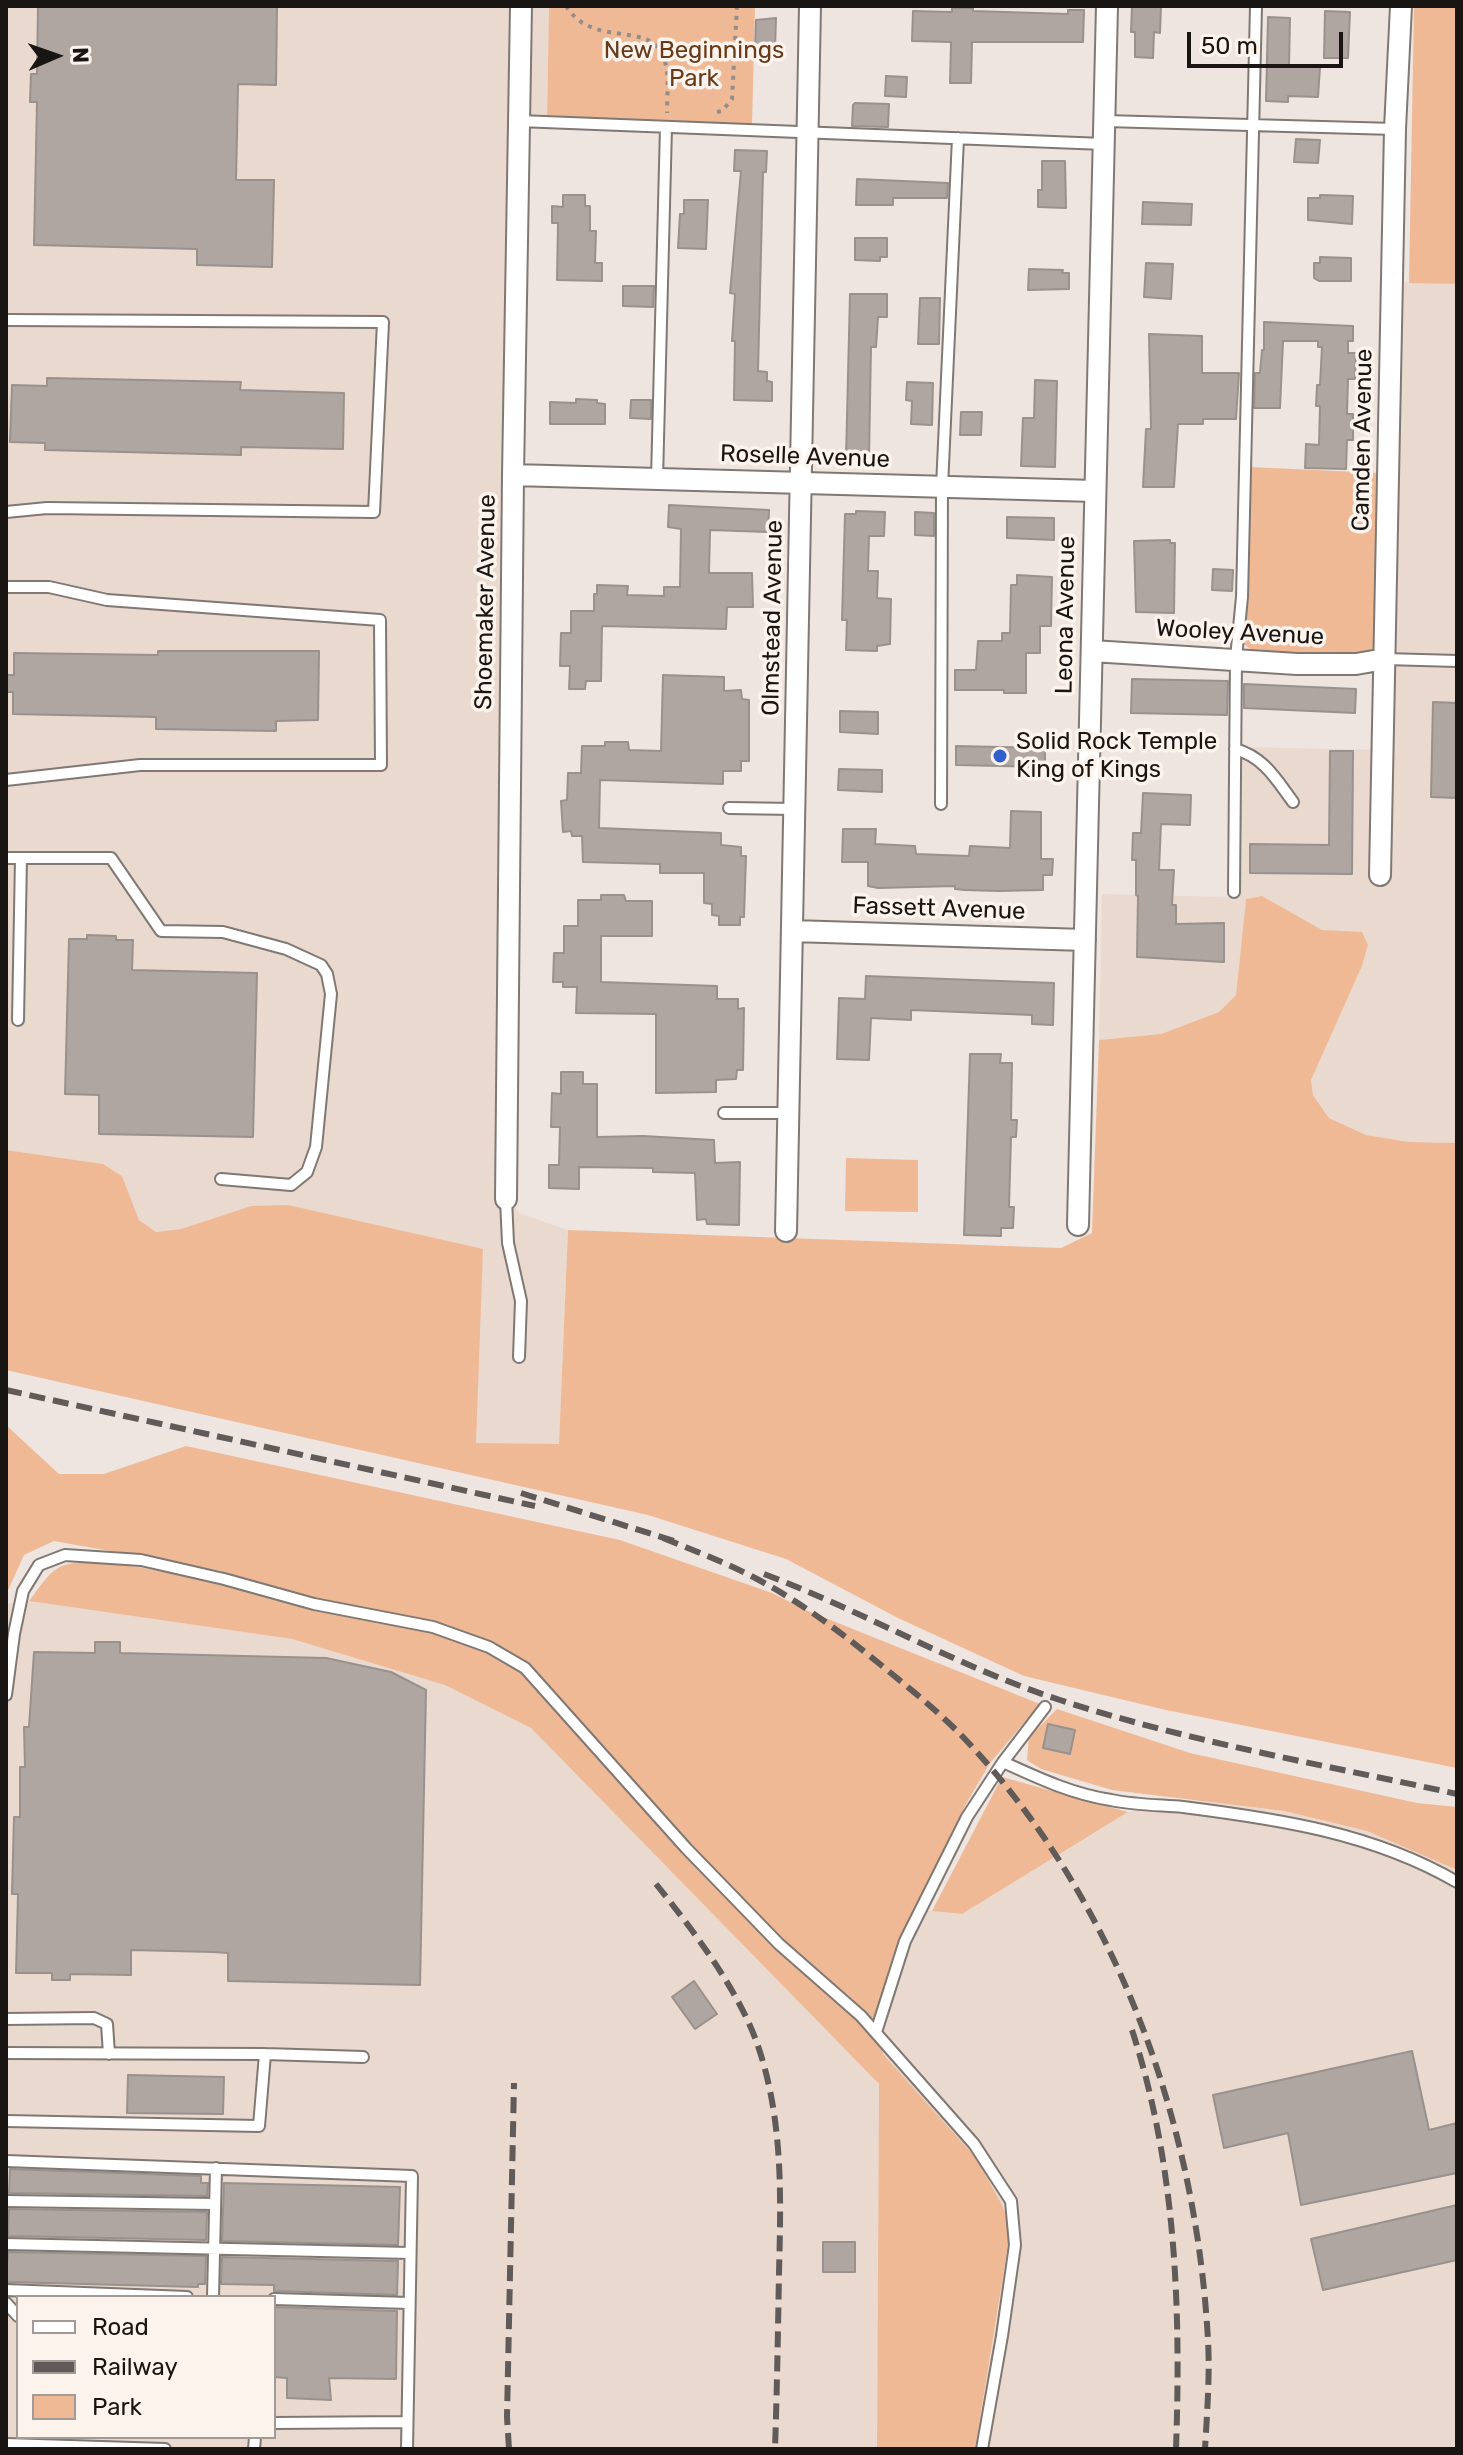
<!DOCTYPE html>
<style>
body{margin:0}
#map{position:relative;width:1463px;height:2455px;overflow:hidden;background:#eee5e0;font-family:Rubik,sans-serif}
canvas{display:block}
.frame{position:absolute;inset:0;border:8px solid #181513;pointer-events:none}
.legend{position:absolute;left:16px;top:2295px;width:260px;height:144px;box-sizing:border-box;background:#fcf3ed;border:2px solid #a19a96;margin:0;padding:10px 14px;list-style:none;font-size:24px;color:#181513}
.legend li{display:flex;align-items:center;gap:16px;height:40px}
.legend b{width:40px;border:2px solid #a19a96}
.north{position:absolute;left:16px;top:16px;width:80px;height:80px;-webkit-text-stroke:6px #fcf3ed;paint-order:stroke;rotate:88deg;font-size:22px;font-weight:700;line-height:32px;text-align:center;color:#181513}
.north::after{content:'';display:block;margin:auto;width:28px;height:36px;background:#181513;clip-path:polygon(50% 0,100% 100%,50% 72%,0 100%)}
.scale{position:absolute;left:1187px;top:32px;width:156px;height:36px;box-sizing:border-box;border:4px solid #181513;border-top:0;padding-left:10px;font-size:24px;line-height:28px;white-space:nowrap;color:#181513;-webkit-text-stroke:6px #fcf3ed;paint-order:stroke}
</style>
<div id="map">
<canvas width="1463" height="2455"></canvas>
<div class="frame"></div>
<ul class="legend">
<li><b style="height:10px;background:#fff"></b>Road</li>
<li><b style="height:10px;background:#605b58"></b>Railway</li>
<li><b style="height:22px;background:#efb996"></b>Park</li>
</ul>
<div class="north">N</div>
<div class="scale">50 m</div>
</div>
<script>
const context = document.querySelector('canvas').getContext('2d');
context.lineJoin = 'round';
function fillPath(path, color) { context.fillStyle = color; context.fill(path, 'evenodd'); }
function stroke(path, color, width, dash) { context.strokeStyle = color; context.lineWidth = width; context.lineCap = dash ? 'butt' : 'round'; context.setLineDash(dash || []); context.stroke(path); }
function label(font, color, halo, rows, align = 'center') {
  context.font = font + ' Rubik,sans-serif'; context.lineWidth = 7; context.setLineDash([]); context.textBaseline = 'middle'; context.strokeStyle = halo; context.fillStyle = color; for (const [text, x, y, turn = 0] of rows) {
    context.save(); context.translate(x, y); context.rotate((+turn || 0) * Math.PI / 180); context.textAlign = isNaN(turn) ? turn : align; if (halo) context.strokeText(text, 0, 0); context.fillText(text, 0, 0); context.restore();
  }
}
fillPath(new Path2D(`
 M6,6H549L547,119L526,133L501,1189L519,1213L568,1230L559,1444H476L251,1206L181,1229L156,1232L139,1220L122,1176L103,1164L6,1150Z
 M1396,282L1457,284V1143L1409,1142L1366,1135L1329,1118L1313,1095L1311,1080L1362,966L1368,945L1362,933L1322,930L1262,896L1246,899L1236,995L1219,1012L1161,1034L1099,1040L1102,894L1230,897L1236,747L1387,750L1374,656L1379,473Z
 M29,1601L292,1639L445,1685L531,1728L879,2084L877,2449H6V1604ZM18,2297H274V2437H18Z
 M1191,1800L1284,1811L1367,1831L1457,1870V2449H975L1008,2245L1009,2224L977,2159L883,2054L878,2010L894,1952L915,1909L962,1914L1128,1812Z`), '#e9d9cf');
fillPath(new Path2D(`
 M549,6H755L752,125L547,119Z
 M1414,6H1457V284L1409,283Z
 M1250,467L1379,473L1374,656L1255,653L1244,644Z
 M1262,896L1322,930L1362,932L1368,945L1362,966L1311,1080L1313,1095L1329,1118L1366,1135L1409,1142L1457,1143V1768L1166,1710L1024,1676L898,1618L786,1559L648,1515L6,1370V1150L103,1164L122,1176L139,1220L156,1232L181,1229L251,1206L288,1205L483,1249L476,1443L559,1444L568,1230L1061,1248L1092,1233L1099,1040L1161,1034L1219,1012L1236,995L1246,899Z
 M846,1158L918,1160V1212L845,1211Z
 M6,1425L59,1474H104L186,1446L620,1540L772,1593L808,1611L1040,1704L990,1763L966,1804L894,1952L878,2010L883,2054L977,2159L1002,2205L1009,2224L1008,2245L975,2449H877L879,2084L531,1728L445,1685L292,1639L29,1601C37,1591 47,1574 58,1568C87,1551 184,1577 218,1583L222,1571L54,1541L24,1555L6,1595Z
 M1057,1709L1190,1753L1417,1803L1457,1807V1870L1367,1831L1284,1811L1112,1790L1041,1769L1027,1760L1029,1737Z
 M1002,1777L1128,1812L962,1914L932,1911Z`), '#efb996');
const building = new Path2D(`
 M38,6H277L276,85L238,84L237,135L236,180H274L272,267L197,265V249L34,245L37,102H30L31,74H37Z
 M1132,6H1161L1160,33L1154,32L1153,58L1135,57V32H1131Z
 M952,8H973V11L1068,14V10H1084L1083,42H972L971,83H950L951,42L912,41L913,11L952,12Z
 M1325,11L1350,12L1348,58H1324Z
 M1268,17L1290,18L1289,65L1320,67L1318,97L1288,96V102L1266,101Z
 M776,18L775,50L755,49L756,20Z
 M886,76L907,77L906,97L885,96Z
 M855,103L889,104L888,127L852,126L853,105Z
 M1296,139L1320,140L1318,163L1294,162Z
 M735,150L767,151L766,172H763L758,371L767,372V381L772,382V401L734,400L735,341H732L735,294L730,293L741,171H734Z
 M1042,161H1065L1066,208L1038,207V190H1042Z
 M857,179L948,183L947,198H893V205H856Z
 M563,195H585V206H590V231H596L595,263H602V281L557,280L558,223H552V206L563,207Z
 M1320,195L1353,196L1352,224L1308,220V198H1320Z
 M684,200H708L706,249L678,248L680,214H684Z
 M1143,202L1192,204L1191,225L1142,224Z
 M855,238H887V257H880V261L855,260Z
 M1320,257L1351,258V281H1319L1314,278V263H1320Z
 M1146,263L1173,264L1171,299L1144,297Z
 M1029,269L1063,270L1062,273H1069V289L1028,290Z
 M623,286H654L653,307L623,306Z
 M850,294H887V317H878L876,347H871L869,458H846Z
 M920,298H940L939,344H918Z
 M1264,322L1353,326V341H1348V353H1356L1355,379H1348L1347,414H1353V440H1347L1346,469L1305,468L1306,444L1319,445L1320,406H1316L1317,385H1320L1322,347H1318V341H1283L1280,408H1254L1255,373H1260L1262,350H1264Z
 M1149,334L1202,336V373H1239L1236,419H1203V424H1178L1174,487H1143L1146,429H1151Z
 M47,378L241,382L240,390L344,393L343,449L241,447V455L45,450V443L10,442L12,385L47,386Z
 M1035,380L1057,381L1055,467L1021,466L1023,418H1034Z
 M907,382L933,383L932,425L911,424L912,401L906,400Z
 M576,399L597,400V403L605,404V424H550V402L576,403Z
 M631,400H651V419L630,418Z
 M961,412H982L981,435H960Z
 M669,505L769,510L768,532L710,530L709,573H752L753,607H727L726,629L602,626L601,681H586L585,689H569L570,666H560L561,633H571V611H594V594H597V585L628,586L627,595L664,596V587H680L681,529L668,527Z
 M856,511L885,512L884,536H869L868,571H878L877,598L891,599L890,644L877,646V651L846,650L847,620H842L845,514H856Z
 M915,512L934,513V536L915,535Z
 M1007,517L1054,518V540L1007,538Z
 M1170,540V543H1175L1174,613L1136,612L1134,541Z
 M1213,569L1233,570L1232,591L1212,590Z
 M1017,575L1052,577L1051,626H1040V653H1026V693H1004V690H955V670H976L978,641H1002V633H1010L1011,585H1017Z
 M158,651H319L318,720L276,721V731L156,729V717L13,714V692H6V675H14V653L158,655Z
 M663,675L724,677V691L741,690L742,699L749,700V761H741V771H723V784L600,780L599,828L721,833V845L741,847V856H746L744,917H740V925H719V916L712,915V904L704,903V873H660V864L583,862L582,836H572L571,831L563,832L561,801L567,800L568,773H581L582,746H605V742H628L629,750L661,751Z
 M1132,679L1228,681L1227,715L1131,713Z
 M1244,684L1356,689L1355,713L1244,708Z
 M1433,702L1457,703V798L1431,797Z
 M840,711L878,712V734L840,732Z
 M956,746L1045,748V767L956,765Z
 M1330,751H1353L1352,874L1250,873V844L1329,845Z
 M839,769L882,770V792L838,790Z
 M1143,793L1191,795L1190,825L1161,824L1159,870H1174L1172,905H1176V924L1224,923V962L1137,957L1138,896L1136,895V860H1132L1133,833H1141Z
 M1011,811L1041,812V859H1053L1052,875H1043V890L998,891L965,890L955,889V886L878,888L868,886V862H842L843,829H876L875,844L915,846L916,854L969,856L970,846L1010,848Z
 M601,895H624L626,901H652V936H601V982L717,986V999H738V1009L744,1008L743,1070H737L736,1079L716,1080V1092L656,1093V1014L576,1013L577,987H563V982H553L554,953H564V926H578V900H601Z
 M87,935L116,936V940H133L132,970L257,973L253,1137L99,1134V1095L65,1094L69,939H87Z
 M866,976L1054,983L1053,1025L1032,1024V1015L911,1010V1020L871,1018L869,1060L837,1059L839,998L865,999Z
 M970,1054H1001L1000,1063H1012L1011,1120H1017L1016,1137H1011L1009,1207H1014L1013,1228H1001V1236L964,1235Z
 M561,1072H583V1084H597V1137L643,1136L714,1140L715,1163L740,1162L739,1225L707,1224L706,1219L697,1220L695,1173L653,1172V1168L579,1167V1189L549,1188V1165H559L560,1127H551L552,1093L561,1094Z
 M95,1642H120V1653L326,1658L391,1672L426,1690L420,1985L228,1981V1953L213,1952L131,1950V1975L70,1974V1980H52V1973H16L18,1894H12L14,1817H20V1767H25L24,1727H29L34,1652L95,1653Z
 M1048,1724L1075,1730L1070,1754L1043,1748Z
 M694,1981L717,2014L695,2029L672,1997Z
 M1412,2051L1429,2130L1457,2123V2173L1301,2205L1288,2133L1224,2148L1213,2095Z
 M128,2075L224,2077L223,2114L127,2113Z
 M10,2169L201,2176V2183H208L207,2196L9,2193Z
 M224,2183L400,2187L398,2245L222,2241Z
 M1457,2205V2260L1323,2290L1311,2239Z
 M9,2209L207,2212L206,2240L8,2236Z
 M823,2242H855V2272H823Z
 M8,2252L206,2256L205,2284H198V2287L6,2282Z
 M222,2257L398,2261L397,2295L274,2291V2285L221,2284Z
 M274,2307L397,2311L396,2379L329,2378L331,2400L287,2398V2378L274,2377Z`);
fillPath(building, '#afa6a1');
stroke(building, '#99918c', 2);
const service = new Path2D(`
 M519,121L1104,144
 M1105,121L1395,129
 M6,320L383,322L374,512L47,508L6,512
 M657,479L666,127
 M6,587H49L107,600L380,620L381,765H140L6,780
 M1385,659L1457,661
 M1235,749C1264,757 1276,779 1293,802
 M941,804L942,487L958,138
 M729,808L795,809
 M6,858H111L161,931L223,932L286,949L321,965L327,974L331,994L316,1147L307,1172L291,1185L221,1179
 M1234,892L1236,658L1242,597L1256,6
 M18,1020L21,858
 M724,1113H788
 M506,1199L508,1243L521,1301L519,1357
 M6,1695L14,1634L23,1591L39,1565L65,1555L141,1560L224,1579L314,1604L433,1627L489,1647L525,1668L686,1848L779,1944L861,2016L974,2144L1011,2201L1015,2245L1002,2336L982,2449
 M1003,1762C1038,1778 1072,1794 1111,1800C1135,1805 1159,1805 1183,1807C1278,1819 1373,1833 1457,1882
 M6,2019L94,2018L107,2024L109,2054
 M876,2032L905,1941L967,1817L1003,1762L1045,1707
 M6,2053L265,2054L363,2057
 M6,2121L259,2126L265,2054
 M6,2161L412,2176L407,2449
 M6,2201L215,2204
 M6,2244L410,2253
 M6,2290L187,2297
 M213,2297L216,2168
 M274,2299L409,2303
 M6,2303L18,2316
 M274,2423L407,2422
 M6,2444L165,2449
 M254,2449L255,2437`);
const minor = new Path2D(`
 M513,475L1095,491
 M1092,651L1297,664H1356L1385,659
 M1380,875L1395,129L1401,6
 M792,931L1085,940
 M506,1199L513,475L521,6
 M1078,1225L1107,6
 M786,1231L810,6`);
stroke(service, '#7f7873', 14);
stroke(minor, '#7f7873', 24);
stroke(new Path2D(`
 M566,6C593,49 648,20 663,56C670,72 667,96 667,113
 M717,112L722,111L732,99L737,6`), '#948d8a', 4, [4, 6]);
stroke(service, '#fff', 10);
stroke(minor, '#fff', 20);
stroke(new Path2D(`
 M6,1390L535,1506
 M521,1493L674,1541
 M663,1538C695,1551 727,1563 757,1579C802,1603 842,1633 881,1665C909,1688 938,1711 963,1737C1116,1898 1196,2121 1208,2340C1210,2377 1207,2413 1205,2449
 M764,1574C865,1612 958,1667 1060,1700C1189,1742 1325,1765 1457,1794
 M656,1884C693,1930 741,1993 759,2049C783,2122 781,2196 779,2272C778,2331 777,2390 775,2449
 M1132,2030C1176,2165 1181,2308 1176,2449
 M509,2449L507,2417L514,2083`), '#605b58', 6, [16, 8]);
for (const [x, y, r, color] of [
 [1000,756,8,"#325fcf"]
]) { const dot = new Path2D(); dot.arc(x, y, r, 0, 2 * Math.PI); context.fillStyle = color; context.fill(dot); stroke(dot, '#fcf3ed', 3); }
label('24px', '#673b1a', '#fcf3ed', [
 ["New Beginnings",694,51],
 ["Park",694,79]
]);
label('24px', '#181513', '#fcf3ed', [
 ["Camden Avenue",1363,440,-89],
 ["Roselle Avenue",805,457,2],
 ["Shoemaker Avenue",486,602,-89],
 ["Leona Avenue",1066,615,-89],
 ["Olmstead Avenue",773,618,-89],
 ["Wooley Avenue",1240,633,3],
 ["Fassett Avenue",939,909,2]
]);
label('24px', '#181513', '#fcf3ed', [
 ["Solid Rock Temple",1016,742],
 ["King of Kings",1016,770]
], 'left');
</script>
